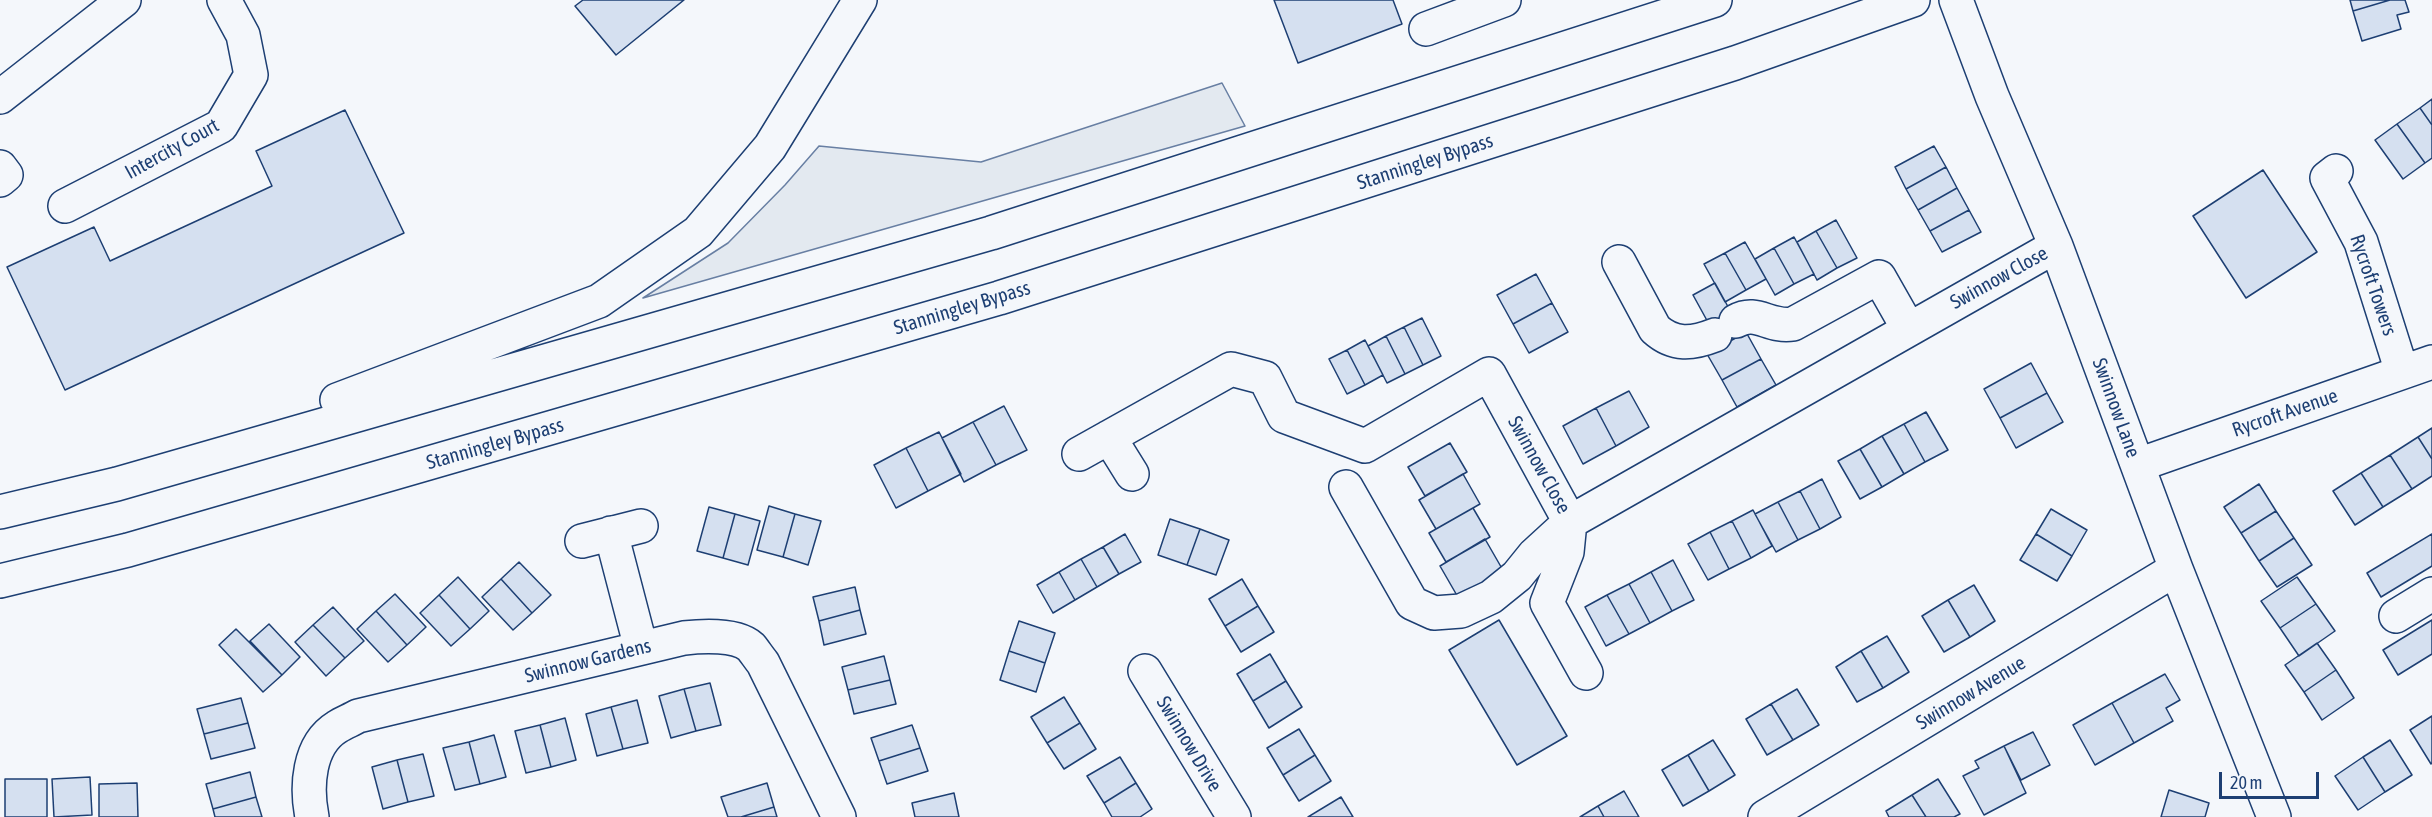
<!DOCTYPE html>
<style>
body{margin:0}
#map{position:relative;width:2432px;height:817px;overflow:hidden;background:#f4f7fb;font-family:"Asap Condensed",sans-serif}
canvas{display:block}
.scale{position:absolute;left:2219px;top:772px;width:100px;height:27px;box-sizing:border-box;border:3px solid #1d3f73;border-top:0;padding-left:8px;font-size:18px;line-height:21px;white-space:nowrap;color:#1d3f73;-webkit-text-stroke:4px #f4f7fb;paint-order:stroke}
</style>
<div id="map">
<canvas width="2432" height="817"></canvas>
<div class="scale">20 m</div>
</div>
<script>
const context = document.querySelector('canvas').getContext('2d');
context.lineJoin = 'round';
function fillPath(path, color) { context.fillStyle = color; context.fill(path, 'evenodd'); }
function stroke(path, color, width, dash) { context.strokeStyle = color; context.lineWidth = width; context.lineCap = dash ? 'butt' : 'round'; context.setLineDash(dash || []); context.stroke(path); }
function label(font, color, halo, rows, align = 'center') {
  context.font = font + ' "Asap Condensed",sans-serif'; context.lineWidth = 4.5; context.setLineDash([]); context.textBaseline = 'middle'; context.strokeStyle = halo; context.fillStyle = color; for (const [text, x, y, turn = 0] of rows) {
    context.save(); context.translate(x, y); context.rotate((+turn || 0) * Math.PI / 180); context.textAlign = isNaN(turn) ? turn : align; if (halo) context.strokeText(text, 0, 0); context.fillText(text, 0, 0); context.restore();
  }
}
const green = new Path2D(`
 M1222,83L1245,126L643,298L728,243L785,185L819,146L981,162Z`);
fillPath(green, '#e3e9f0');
stroke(green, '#687fa3', 1.5);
const building = new Path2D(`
 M583,0H684L616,55L575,6Z
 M1274,0H1393L1402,24L1298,63Z
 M2350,0H2390L2353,11Z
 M2390,0H2405L2409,12L2397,15L2401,29L2362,41L2353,11Z
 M2432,99V125L2420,108Z
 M2420,108L2432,125V158L2425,163L2397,124Z
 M345,110L404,233L65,390L7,267L94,227L110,261L272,186L256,151Z
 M2397,124L2425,163L2403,179L2375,140Z
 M1934,146L1946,167L1906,189L1895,167Z
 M1946,167L1957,188L1918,210L1906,189Z
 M2263,170L2317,252L2246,298L2193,216Z
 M1957,188L1969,210L1930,231L1918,210Z
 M1969,210L1981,232L1942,252L1930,231Z
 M1836,220L1857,258L1837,268L1816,231Z
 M1816,231L1837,268L1817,280L1797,242Z
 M1794,237L1814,274L1794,284L1774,248Z
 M1745,242L1766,279L1746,290L1725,253Z
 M1774,248L1794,284L1775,295L1755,259Z
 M1725,253L1746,290L1725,302L1704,264Z
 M1536,274L1552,303L1513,324L1497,295Z
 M1715,283L1743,334L1721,346L1693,295Z
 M1552,303L1568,332L1529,353L1513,324Z
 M1422,318L1441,356L1423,365L1404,327Z
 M1404,327L1423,365L1405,374L1386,336Z
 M1746,332L1761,359L1722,380L1707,354Z
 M1386,336L1405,374L1387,383L1368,346Z
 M1365,340L1383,375L1365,385L1347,350Z
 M1347,350L1365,385L1347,394L1329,359Z
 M1761,359L1776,385L1737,407L1722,380Z
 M2031,363L2047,393L2000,418L1984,389Z
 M1629,391L1649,427L1616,446L1596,408Z
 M2047,393L2063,422L2016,448L2000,418Z
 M1004,406L1027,450L996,465L973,422Z
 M1596,408L1616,446L1583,464L1563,426Z
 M1926,412L1948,450L1925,462L1904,424Z
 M973,422L996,465L964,482L942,438Z
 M1904,424L1925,462L1904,474L1882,436Z
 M2432,428V459L2418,437Z
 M939,432L961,474L928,491L906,448Z
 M1882,436L1904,474L1882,487L1860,449Z
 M2418,437L2432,459V476L2412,489L2390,455Z
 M1450,443L1467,472L1425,496L1408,467Z
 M906,448L928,491L896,508L874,465Z
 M1860,449L1882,487L1860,499L1838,461Z
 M2390,455L2412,489L2383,507L2361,473Z
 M2361,473L2383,507L2355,525L2333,491Z
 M1463,474L1480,504L1436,529L1419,500Z
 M1822,479L1841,517L1820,529L1800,491Z
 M2259,484L2276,511L2241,533L2224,507Z
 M1800,491L1820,529L1798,540L1778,502Z
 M1778,502L1798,540L1776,552L1755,514Z
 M769,506L795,514L783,557L757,550Z
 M709,507L735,514L723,558L697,551Z
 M1473,508L1490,537L1446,562L1429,533Z
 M2051,509L2087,530L2072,556L2036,534Z
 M1753,510L1772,546L1751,558L1732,521Z
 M2276,511L2294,538L2259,561L2241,533Z
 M735,514L760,521L748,565L723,558Z
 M795,514L821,521L808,565L783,557Z
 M1170,519L1200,529L1187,565L1158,555Z
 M1732,521L1751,558L1729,569L1710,532Z
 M1200,529L1229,540L1216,575L1187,565Z
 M1710,532L1729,569L1708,580L1688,544Z
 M1125,534L1141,562L1119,574L1103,547Z
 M2036,534L2072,556L2057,581L2020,560Z
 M2432,534V566L2381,597L2367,573Z
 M2294,538L2312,565L2277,587L2259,561Z
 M1485,539L1504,572L1459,599L1440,566Z
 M1103,547L1119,574L1097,587L1081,559Z
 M1081,559L1097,587L1075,600L1059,572Z
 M1673,560L1694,600L1672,611L1651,572Z
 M519,562L551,595L532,613L501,579Z
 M1059,572L1075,600L1053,613L1037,585Z
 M1651,572L1672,611L1650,623L1629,584Z
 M458,577L489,611L470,629L439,595Z
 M2297,577L2316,604L2280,628L2261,601Z
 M501,579L532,613L513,630L482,597Z
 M1242,579L1258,606L1225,626L1209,599Z
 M1629,584L1650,623L1629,634L1607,595Z
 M1974,585L1995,621L1970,637L1948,600Z
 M855,587L860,610L819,621L813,597Z
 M395,594L426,627L407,645L376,611Z
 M439,595L470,629L451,646L420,613Z
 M1607,595L1629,634L1606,646L1585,607Z
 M1948,600L1970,637L1944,652L1922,616Z
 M2316,604L2335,631L2299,656L2280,628Z
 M1258,606L1274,632L1241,652L1225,626Z
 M333,607L364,641L345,658L313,625Z
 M860,610L866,634L824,645L819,621Z
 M376,611L407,645L388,662L357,629Z
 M1499,620L1567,736L1517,765L1449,650Z
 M2432,620V654L2398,675L2383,650Z
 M1019,621L1055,633L1045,663L1009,651Z
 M269,624L300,657L282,675L250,641Z
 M313,625L345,658L326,676L295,642Z
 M236,629L282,675L263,692L219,645Z
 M1887,636L1909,672L1883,688L1861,651Z
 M2317,643L2336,670L2304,692L2285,665Z
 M1009,651L1045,663L1036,692L1000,680Z
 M1861,651L1883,688L1857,702L1836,667Z
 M1270,654L1286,681L1253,701L1237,674Z
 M884,656L890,680L848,690L842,667Z
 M2336,670L2354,698L2322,720L2304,692Z
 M2165,674L2180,700L2166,708L2173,721L2134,743L2112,703Z
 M890,680L896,704L854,714L848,690Z
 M1286,681L1302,707L1269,728L1253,701Z
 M710,683L721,725L696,731L684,689Z
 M684,689L696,731L671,738L659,696Z
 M1797,689L1819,725L1793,740L1771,704Z
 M1064,697L1080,723L1047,743L1031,717Z
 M241,698L248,723L204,734L197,709Z
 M637,700L648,743L623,749L611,707Z
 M2112,703L2134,743L2095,765L2073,725Z
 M1771,704L1793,740L1767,755L1746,719Z
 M611,707L623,749L597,756L586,714Z
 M2432,716V763L2431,764L2410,730Z
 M565,718L576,760L551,767L540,725Z
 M248,723L255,748L211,759L204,734Z
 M1080,723L1096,749L1064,769L1047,743Z
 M540,725L551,767L526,773L515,731Z
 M912,725L920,748L879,761L871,738Z
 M1299,729L1315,755L1283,775L1267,748Z
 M2033,732L2050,765L2021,780L2004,746Z
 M494,735L506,777L480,784L469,742Z
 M1713,740L1735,775L1709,791L1688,755Z
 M2390,740L2412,775L2385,792L2363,757Z
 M469,742L480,784L455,790L443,748Z
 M2004,746L2026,793L1984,815L1963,776L1979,768L1975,761Z
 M920,748L928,771L887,784L879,761Z
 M423,754L434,796L408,802L397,760Z
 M1315,755L1331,781L1299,801L1283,775Z
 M1688,755L1709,791L1683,806L1662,770Z
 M1120,757L1136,783L1104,803L1087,776Z
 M2363,757L2385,792L2358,810L2335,776Z
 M397,760L408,802L383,809L372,767Z
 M250,772L256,797L213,809L206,784Z
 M90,777L92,815L54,817L52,779Z
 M5,779H47V817H5Z
 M1938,779L1960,814L1954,817H1926L1912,795Z
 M137,783L138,817H99V784Z
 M767,783L774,807L741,817H728L721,797Z
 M1136,783L1152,809L1140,817H1112L1104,803Z
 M2169,790L2209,803L2205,817H2161Z
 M1624,791L1639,817H1604L1598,806Z
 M954,793L959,817H915L912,803Z
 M1912,795L1926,817H1889L1886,811Z
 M256,797L262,817H215L213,809Z
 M1341,797L1353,817H1308Z
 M1598,806L1604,817H1580Z
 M774,807L777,817H741Z`);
fillPath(building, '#d5e0f0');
stroke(building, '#1d3f73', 1.5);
const minor = new Path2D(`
 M1956,0L1992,96L2056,246L2176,569L2274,817
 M1426,29L1504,0
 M0,97L124,0
 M0,167L6,175L0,180
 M2336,171L2327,178L2361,242L2402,372
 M65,206L221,126L251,75L243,35L224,0
 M1619,262L1655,329C1674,346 1692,344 1715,335
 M1736,321C1757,309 1769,328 1793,324L1879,277L1908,328
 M1109,437L1132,474
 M1079,454L1231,369L1265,378L1284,416L1365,446L1489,374L1570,522L2056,246
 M2138,465L2432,362
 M1346,487L1412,603L1434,613L1461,611L1491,597L1517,576L1534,555L1570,522
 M1570,522L1567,552L1547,603L1586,673
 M611,533L641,648
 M582,541L641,526
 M2396,616L2432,594
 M1145,671L1234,817
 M312,817C306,787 308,745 337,727C343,723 351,720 358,716L684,638C702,636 737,634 751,647C755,652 759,658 763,663L839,817
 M1765,817L2176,569`);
const highway = new Path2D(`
 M337,400L599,301L698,232L770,147L860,0
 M0,512L117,484L991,233L1715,0
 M0,581L128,550L999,298L1735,63L1913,0`);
stroke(minor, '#1d3f73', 36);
stroke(highway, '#1d3f73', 36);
stroke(minor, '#f4f7fb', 33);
stroke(highway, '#f4f7fb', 33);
label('20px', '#1d3f73', '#f4f7fb', [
 ["Intercity Court",172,149,-29],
 ["Stanningley Bypass",1425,162,-18],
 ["Swinnow Close",1999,278,-29],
 ["Rycroft Towers",2373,285,71],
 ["Stanningley Bypass",962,308,-17],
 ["Swinnow Lane",2116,408,70],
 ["Rycroft Avenue",2285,413,-19],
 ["Stanningley Bypass",495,444,-16],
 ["Swinnow Close",1539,465,61],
 ["Swinnow Gardens",588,661,-14],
 ["Swinnow Avenue",1971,693,-31],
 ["Swinnow Drive",1189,744,59]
]);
</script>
